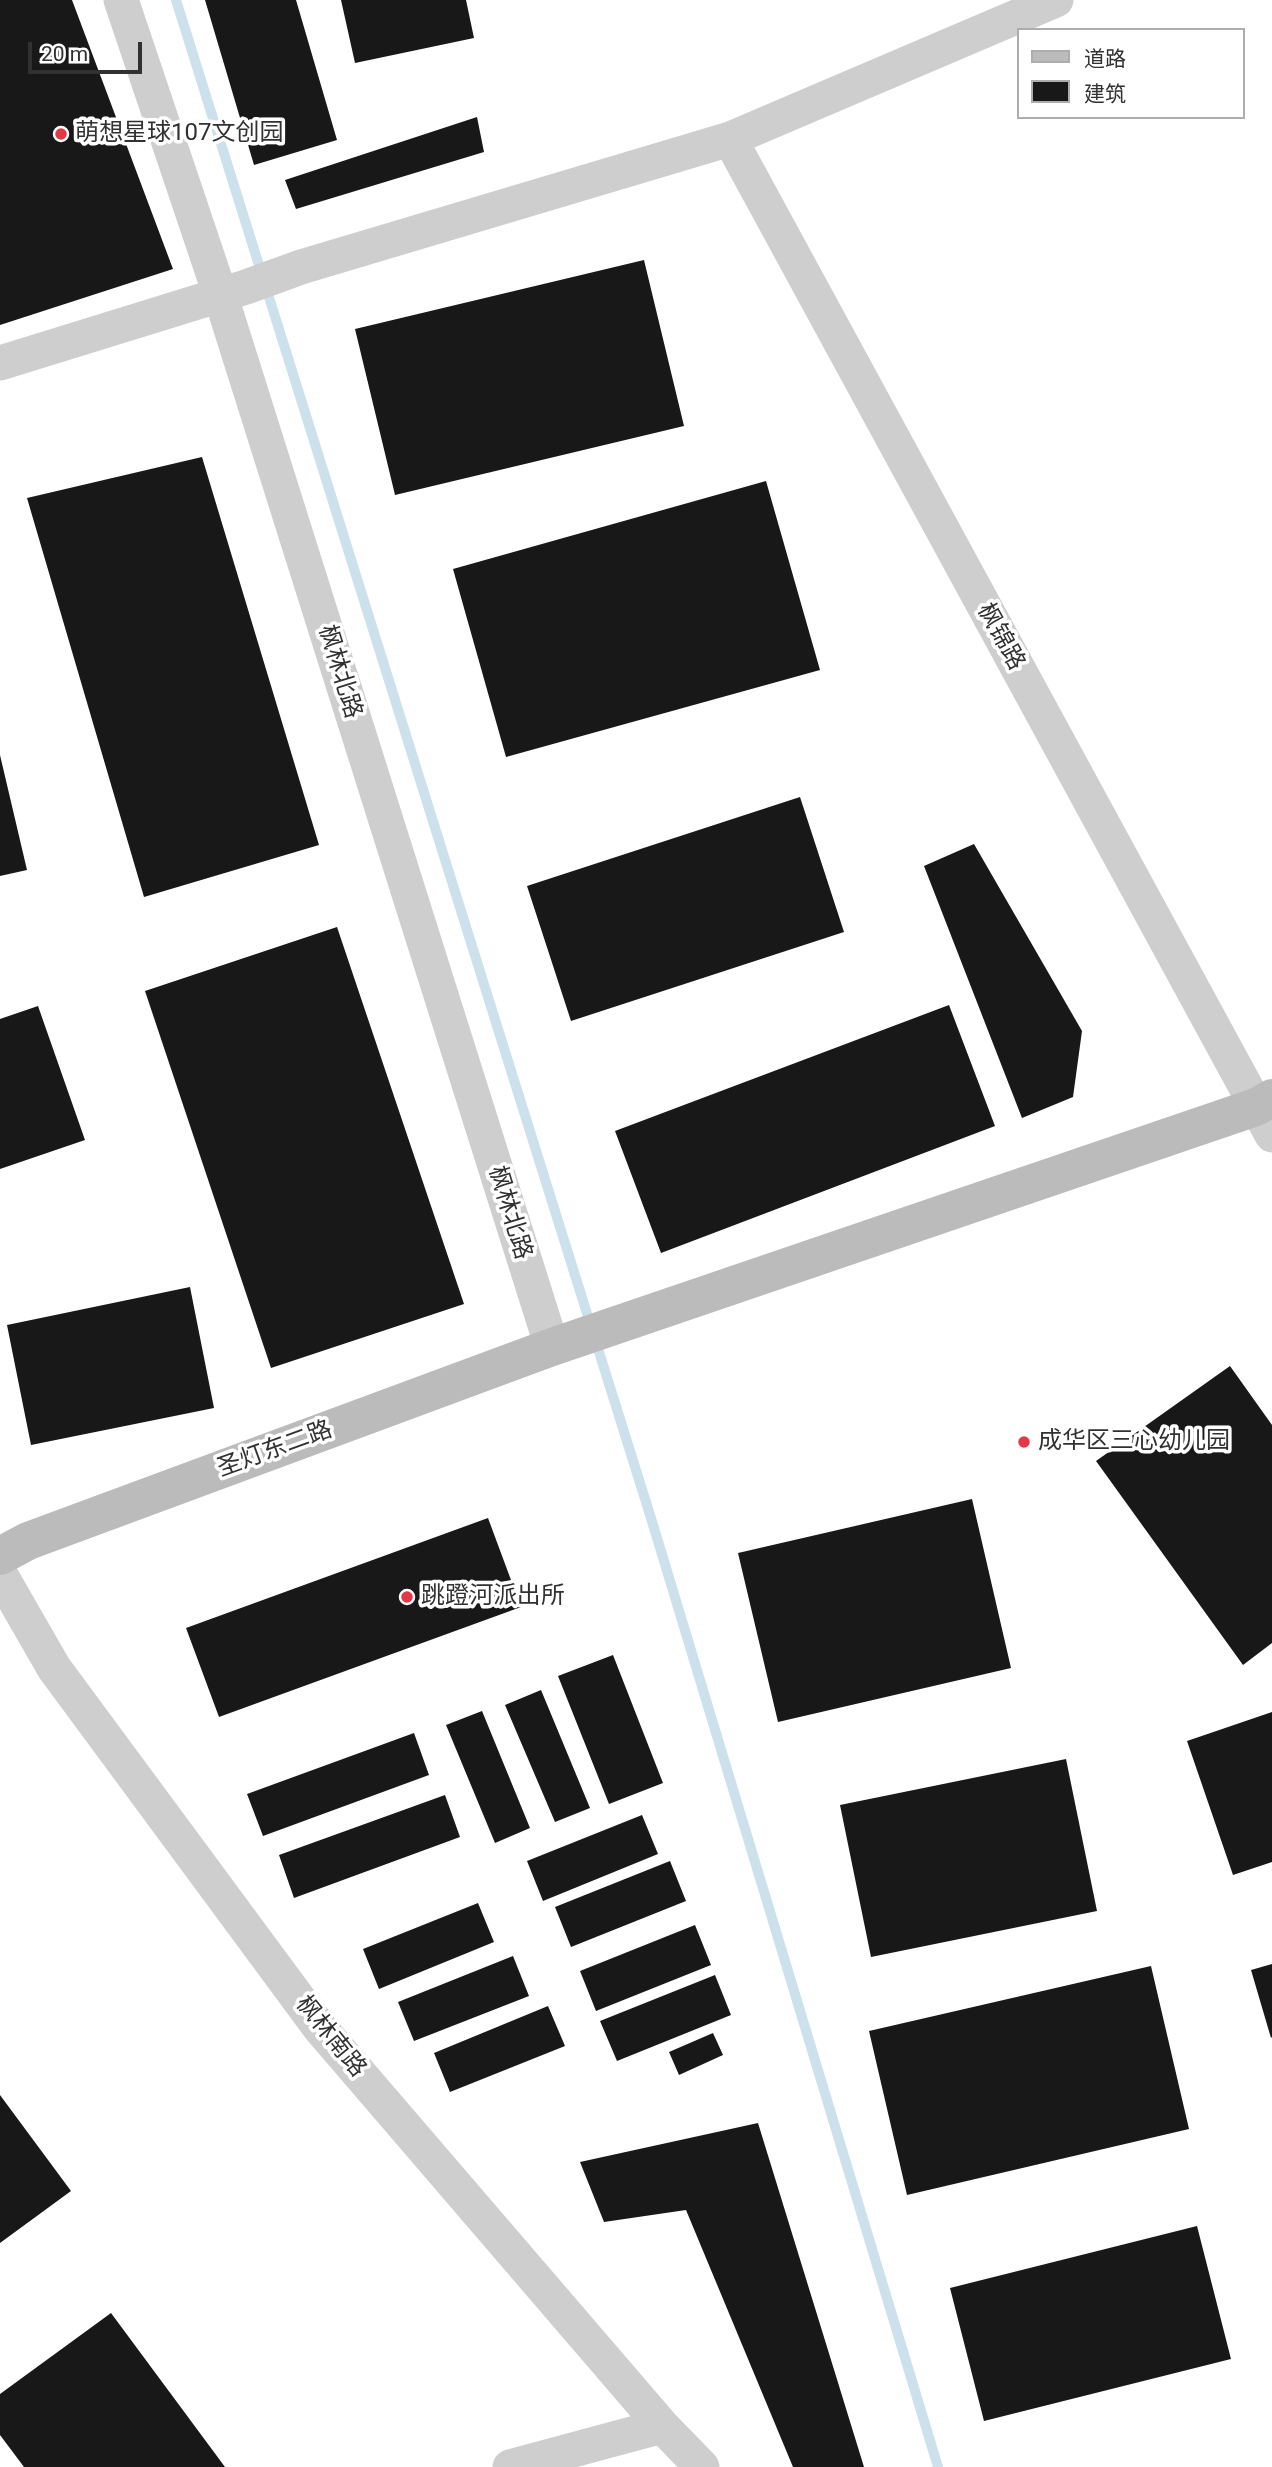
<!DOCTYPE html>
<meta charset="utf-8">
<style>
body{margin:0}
#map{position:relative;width:1272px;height:2467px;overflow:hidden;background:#fff;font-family:Roboto,"Noto Sans SC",sans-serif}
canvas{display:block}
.legend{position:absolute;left:1017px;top:28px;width:228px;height:91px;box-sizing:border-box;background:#fff;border:2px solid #adadad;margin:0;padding:9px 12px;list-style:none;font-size:21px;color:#313131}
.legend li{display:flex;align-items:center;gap:14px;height:35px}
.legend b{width:35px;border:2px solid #adadad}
.scale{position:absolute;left:28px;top:42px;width:114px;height:32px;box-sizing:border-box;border:4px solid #313131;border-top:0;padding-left:9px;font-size:21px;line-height:24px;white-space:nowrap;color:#313131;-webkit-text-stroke:5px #fff;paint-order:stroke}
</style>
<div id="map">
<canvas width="1272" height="2467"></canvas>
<ul class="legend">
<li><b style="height:9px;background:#bbb"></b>道路</li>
<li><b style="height:19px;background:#181818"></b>建筑</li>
</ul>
<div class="scale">20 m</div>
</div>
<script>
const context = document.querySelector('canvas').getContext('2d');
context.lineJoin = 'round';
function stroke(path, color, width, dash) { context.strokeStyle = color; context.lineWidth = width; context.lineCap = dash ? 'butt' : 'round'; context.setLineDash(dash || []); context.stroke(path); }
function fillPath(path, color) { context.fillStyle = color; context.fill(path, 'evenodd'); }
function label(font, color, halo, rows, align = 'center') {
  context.font = font + ' Roboto,"Noto Sans SC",sans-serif'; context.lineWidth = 7; context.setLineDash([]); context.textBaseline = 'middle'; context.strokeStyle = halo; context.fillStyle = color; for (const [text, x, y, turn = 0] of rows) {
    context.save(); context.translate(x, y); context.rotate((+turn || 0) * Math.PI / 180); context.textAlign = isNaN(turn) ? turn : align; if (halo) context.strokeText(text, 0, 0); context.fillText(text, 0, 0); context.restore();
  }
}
stroke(new Path2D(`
 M176,0L651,1518L938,2467`), '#cde1ec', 10);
fillPath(new Path2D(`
 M0,0H72L173,269L0,325Z
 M205,0H296L337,140L254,165Z
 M341,0H466L474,38L355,63Z
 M477,117L484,152L296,209L285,180Z
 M644,260L684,426L395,495L355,329Z
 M202,457L319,845L144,897L27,498Z
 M766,481L820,670L506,757L453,569Z
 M0,755L27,870L0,876Z
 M800,797L844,932L571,1021L527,886Z
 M974,844L1082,1031L1073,1097L1022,1118L924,866Z
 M337,927L464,1304L271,1368L145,991Z
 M949,1005L995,1126L661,1253L615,1131Z
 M38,1006L85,1140L0,1169V1019Z
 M190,1287L214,1408L31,1445L7,1325Z
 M1230,1366L1272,1425V1643L1243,1665L1096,1461Z
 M972,1499L1011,1668L778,1722L738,1553Z
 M488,1518L521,1607L219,1717L186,1628Z
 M613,1655L663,1783L609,1804L558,1676Z
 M541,1690L590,1808L555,1822L505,1705Z
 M482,1711L530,1828L495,1843L446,1725Z
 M1272,1712V1862L1233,1875L1187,1741Z
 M414,1733L429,1775L263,1836L247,1794Z
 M1066,1759L1097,1911L871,1957L840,1805Z
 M445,1795L460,1837L294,1898L279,1855Z
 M642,1815L658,1854L543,1901L527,1861Z
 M670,1861L686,1901L571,1947L555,1907Z
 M478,1903L494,1942L379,1989L363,1949Z
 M695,1925L711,1965L596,2011L580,1971Z
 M513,1956L529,1996L414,2041L398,2002Z
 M1272,1964V2037L1271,2038L1251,1970Z
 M1151,1966L1189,2129L907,2195L869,2031Z
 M715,1975L731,2015L617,2061L600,2021Z
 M548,2006L565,2046L450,2092L434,2053Z
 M713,2033L723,2055L679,2075L669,2052Z
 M0,2095L71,2191L0,2243Z
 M758,2123L864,2467H793L686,2210L604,2222L580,2162Z
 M1197,2226L1231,2359L984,2421L950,2288Z
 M111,2313L225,2467H24L0,2435V2394Z`), '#181818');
stroke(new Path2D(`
 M121,0L220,294L552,1347
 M730,139L1272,1135
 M0,363L246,287L301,267L730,139L1056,0
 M0,1574L54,1668L320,2028L662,2426L702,2467
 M510,2467L662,2426`), '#cecece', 35);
stroke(new Path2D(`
 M0,1556L28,1541L552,1347L1256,1107L1272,1098`), '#bbb', 38);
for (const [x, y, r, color] of [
 [61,134,7,"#e23949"],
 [1024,1442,7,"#e23949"],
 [407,1597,7,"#e23949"]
]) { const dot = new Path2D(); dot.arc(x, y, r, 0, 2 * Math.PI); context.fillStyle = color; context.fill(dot); stroke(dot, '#fff', 2.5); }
label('24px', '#313131', '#fff', [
 ["萌想星球107文创园",75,134],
 ["成华区三心幼儿园",1038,1442],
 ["跳蹬河派出所",421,1597]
], 'left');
label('24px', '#313131', '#fff', [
 ["枫锦路",1000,637,61],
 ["枫林北路",339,672,73],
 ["枫林北路",509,1213,73],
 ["圣灯东二路",275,1450,-20],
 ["枫林南路",330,2037,51]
]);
</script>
